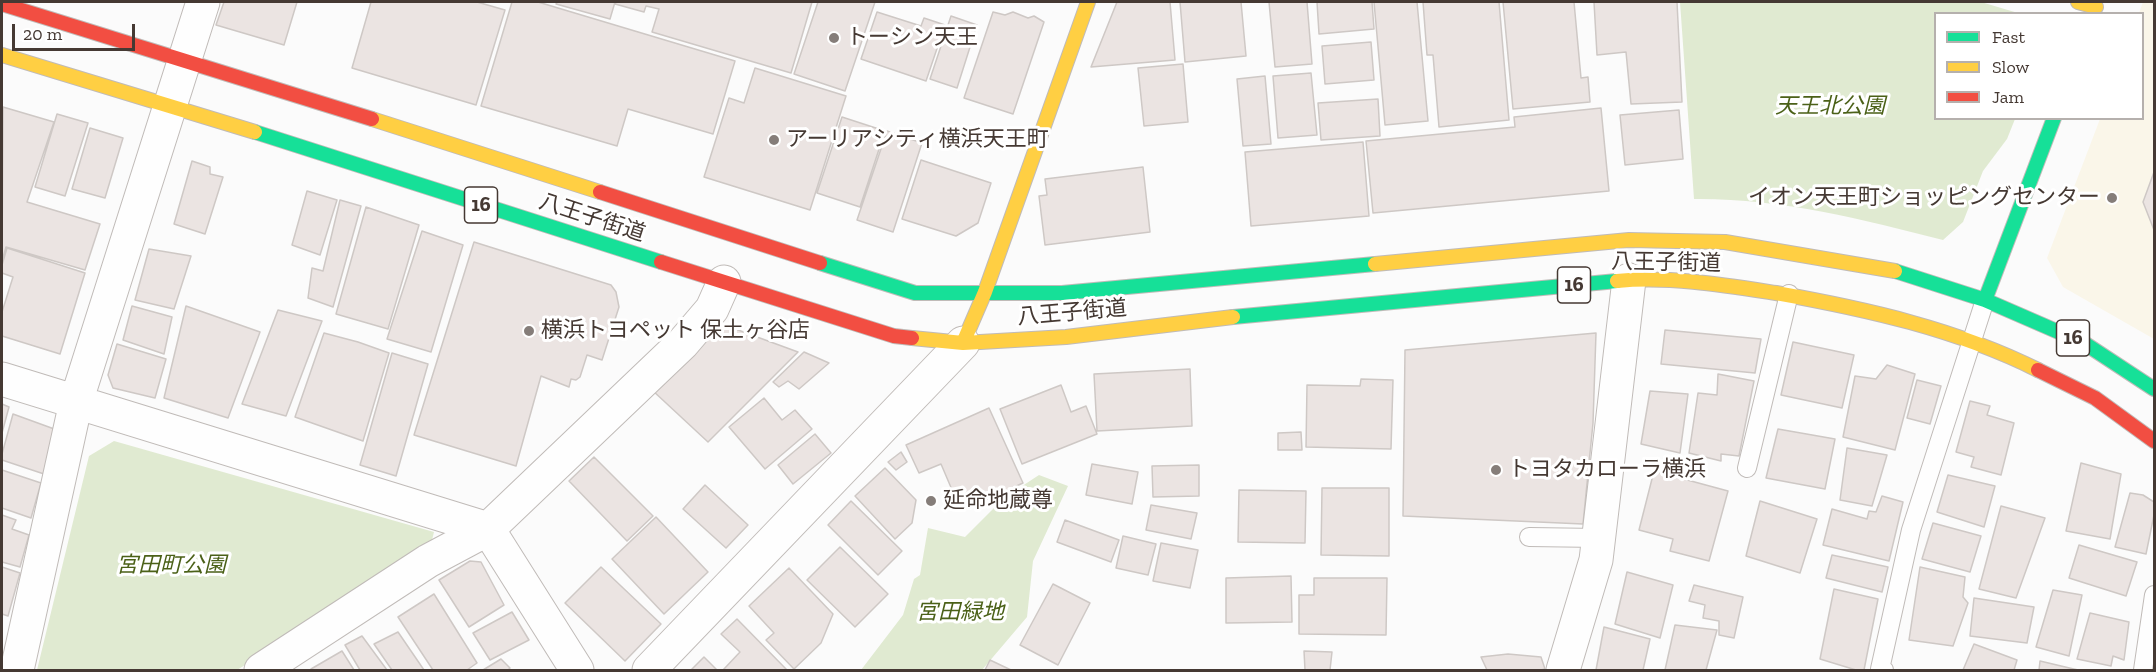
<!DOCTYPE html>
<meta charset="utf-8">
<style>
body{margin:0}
#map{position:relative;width:2156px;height:672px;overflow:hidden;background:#fbfbfb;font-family:"Zilla Slab",serif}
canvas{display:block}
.frame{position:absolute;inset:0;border:3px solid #453933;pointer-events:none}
.legend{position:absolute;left:1934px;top:12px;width:210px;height:108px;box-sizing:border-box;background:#fff;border:2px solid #b5b0ad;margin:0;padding:8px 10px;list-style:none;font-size:18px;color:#453933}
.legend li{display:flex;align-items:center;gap:12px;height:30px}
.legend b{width:30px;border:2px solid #b5b0ad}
.scale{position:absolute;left:12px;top:24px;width:123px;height:27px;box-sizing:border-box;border:3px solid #453933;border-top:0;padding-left:8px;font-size:18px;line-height:21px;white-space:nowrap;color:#453933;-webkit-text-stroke:4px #fff;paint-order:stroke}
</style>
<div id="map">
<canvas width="2156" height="672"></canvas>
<div class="frame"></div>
<ul class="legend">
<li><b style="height:8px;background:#16e098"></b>Fast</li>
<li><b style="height:8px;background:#ffcf43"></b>Slow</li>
<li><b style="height:8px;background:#f24e42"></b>Jam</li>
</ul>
<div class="scale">20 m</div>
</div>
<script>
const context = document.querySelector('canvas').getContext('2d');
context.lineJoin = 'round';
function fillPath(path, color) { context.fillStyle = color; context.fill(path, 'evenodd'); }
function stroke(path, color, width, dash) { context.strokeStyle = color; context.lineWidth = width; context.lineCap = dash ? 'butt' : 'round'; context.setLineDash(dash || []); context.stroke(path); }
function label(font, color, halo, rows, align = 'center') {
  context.font = font + ' "Zilla Slab","Noto Sans JP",serif'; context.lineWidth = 6; context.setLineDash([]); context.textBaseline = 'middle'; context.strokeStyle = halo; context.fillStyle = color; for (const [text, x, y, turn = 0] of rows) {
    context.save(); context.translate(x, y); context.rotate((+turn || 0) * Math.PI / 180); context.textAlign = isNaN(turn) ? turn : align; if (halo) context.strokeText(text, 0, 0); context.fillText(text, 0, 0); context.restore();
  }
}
fillPath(new Path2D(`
 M2143,2H2154V339L2063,287L2047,258L2100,119L2142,118V14L2139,13Z`), '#faf6e9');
fillPath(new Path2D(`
 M1680,2H1981L2018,13L1936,14V118L2015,119L2007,139L1983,171L1963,222L1943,240C1862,219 1778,198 1694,199Z
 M114,441L434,532L429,552L237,670H37L89,456Z
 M1039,475L1068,486L1033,561L1027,617L982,670H861L903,615L914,579L920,575L928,528L965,537L1004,498Z`), '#e0ead1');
const building = new Path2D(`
 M224,2H297L284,45L216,25Z
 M371,2H477L505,10L476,105L352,68Z
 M512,2H538L735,61L713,134L628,109L617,146L481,106Z
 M557,2H615L610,19L556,4Z
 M616,2H812L791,73L652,32L659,9L646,6L644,12L615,4Z
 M818,2H875L845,91L794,74Z
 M1117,2H1170L1175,60L1091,67Z
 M1180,2H1241L1246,56L1185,62Z
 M1269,2H1307L1312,64L1275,67Z
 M1317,2H1372L1374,29L1319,34Z
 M1374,2H1417L1428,121L1385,125Z
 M1423,2H1499L1509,120L1439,127L1433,55H1427Z
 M1503,2H1574L1581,78L1588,77L1590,102L1513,109Z
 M1594,2H1677L1682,102L1631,104L1626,52L1597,55Z
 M877,12L921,26L924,18L945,25L926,81L861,59Z
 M993,12L1005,15L1013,12L1028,18L1034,16L1044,22L1013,114L964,98Z
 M951,16L977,25L957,88L930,79Z
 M1371,42L1374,80L1325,84L1322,46Z
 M1183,64L1188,122L1144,126L1138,68Z
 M755,68L846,96L810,210L704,177L729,98L744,103Z
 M1311,73L1317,135L1278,138L1273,76Z
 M1265,76L1271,144L1243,146L1237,79Z
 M1378,99L1380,136L1321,140L1318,103Z
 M3,107L54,122L27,202L100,224L85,270L6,247L2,261Z
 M1601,108L1609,191L1373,213L1366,141L1515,127L1514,117Z
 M1679,110L1683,159L1625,165L1620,115Z
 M57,114L88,123L65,196L35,187Z
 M842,117L885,131L860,207L817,193Z
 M90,128L123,138L105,198L72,189Z
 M887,131L922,143L893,232L857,220Z
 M1363,142L1369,216L1251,226L1245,152Z
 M921,160L991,183L978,223L956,236L902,219Z
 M192,161L210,167V174L223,177L205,234L174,224Z
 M1143,167L1150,232L1045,245L1039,196L1047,195L1045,179Z
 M2154,172V230L2143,202Z
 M307,191L337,200L320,255L292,245Z
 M340,200L361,206L333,307L308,298L312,268L323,271Z
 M366,207L419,225L388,329L336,314Z
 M422,231L463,245L431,352L387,339Z
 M474,242L611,285L616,292L619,307L602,360L587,355L580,377L576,380L571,379L569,387L541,376L516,466L414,435Z
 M7,248L85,273L60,354L2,336V312L13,277L2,273V265Z
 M149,249L191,256L174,309L135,300Z
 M132,306L172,317L164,354L123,340Z
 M186,306L260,332L228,418L164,398Z
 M278,310L322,321L286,416L242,404Z
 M719,323L798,352L708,442L652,390Z
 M1665,330L1761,339L1755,373L1661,364Z
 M324,333L358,342L389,353L363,441L295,417Z
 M1596,333L1593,423L1583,524L1403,516L1405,350Z
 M1793,342L1854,355L1842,408L1781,395Z
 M117,344L166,359L155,398L113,388L108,375Z
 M804,352L829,363L799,389L788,381L779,387L773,382Z
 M392,353L428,364L396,476L360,465Z
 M1887,365L1915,374L1895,450L1843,437L1855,376L1876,379Z
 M1190,369L1192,426L1097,431L1094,374Z
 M1718,374L1754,381L1739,456L1721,454V461L1689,453L1698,393L1717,395Z
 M1361,379L1393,380L1391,449L1306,447L1307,385L1360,386Z
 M1917,380L1941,386L1930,424L1907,418Z
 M1061,385L1071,412L1086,406L1097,434L1022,464L1000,409Z
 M1650,391L1688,394L1680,453L1641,444Z
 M764,398L782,420L795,410L812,429L765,469L729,427Z
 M1970,401L1990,406L1987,415L2014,423L2001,475L1971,467L1974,457L1956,452Z
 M2,404L9,407L2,433Z
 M989,408L1023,483L961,511L941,464L919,473L906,445Z
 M13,414L57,430L44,474L2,460V454Z
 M1778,429L1835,439L1825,489L1766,478Z
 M1301,432L1302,450H1278V433Z
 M815,434L831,453L793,484L778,465Z
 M1847,448L1887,455L1872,506L1840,500Z
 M901,452L907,462L896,470L888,462Z
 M594,457L653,516L627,541L569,481Z
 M2081,463L2121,474L2110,539L2066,531Z
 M1092,464L1138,472L1132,504L1086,495Z
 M1199,465V496L1153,497L1152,466Z
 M885,468L916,500L912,523L895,539L855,496Z
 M2,470L41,483L31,518L2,508Z
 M1654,471L1728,491L1709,561L1670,551L1673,539L1639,530Z
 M1948,475L1995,486L1984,527L1937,512Z
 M705,485L748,525L726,548L683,509Z
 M1322,488H1389V556L1321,555Z
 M1239,490L1306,491L1305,543L1238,542Z
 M2130,493L2143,495L2154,502V515L2146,554L2115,547Z
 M1882,496L1903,502L1889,561L1823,545L1832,509L1867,519L1869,511L1876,512Z
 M851,501L902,551L878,575L828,525Z
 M1760,501L1817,519L1800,573L1746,556Z
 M1151,505L1197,513L1191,539L1146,530Z
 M2001,506L2045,518L2016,598L1979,589Z
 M2,515L16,520L12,529L29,535L20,567L2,562Z
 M656,517L708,572L664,614L612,559Z
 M1065,520L1119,540L1111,562L1057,542Z
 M1933,523L1981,536L1970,572L1922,559Z
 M1123,536L1156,544L1148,575L1116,568Z
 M1161,543L1198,550L1190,588L1153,581Z
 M2079,545L2137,562L2126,596L2069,578Z
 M840,547L888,594L855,627L807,580Z
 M1832,555L1888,567L1882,592L1826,578Z
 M470,561L481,562L504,605L469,627L439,580Z
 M2,567L20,573L8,616L2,614Z
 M601,567L661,624L625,661L565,603Z
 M1920,567L1965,577L1963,597L1968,603L1953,646L1909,640Z
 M789,568L833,614L821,643L794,669L766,640L774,633L749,606Z
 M1627,572L1673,585L1660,638L1615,624Z
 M1291,576L1292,622L1226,623V578Z
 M1314,578H1387L1386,635L1299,634V595H1314Z
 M1053,584L1090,603L1058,665L1020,645Z
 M1694,585L1743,597L1734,638L1719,635V621L1703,618L1705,605L1689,601Z
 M1834,589L1878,599L1864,670H1856L1820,659Z
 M2053,590L2082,595L2069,656L2036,647Z
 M434,594L477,663L467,670H433L398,617Z
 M1974,598L2034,607L2027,643L1970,636Z
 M512,612L529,640L490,660L473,633Z
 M2090,613L2129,622L2124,660L2113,656L2111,666L2077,659Z
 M737,619L787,670H723L740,652L721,634Z
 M1675,625L1717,630L1706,670H1665Z
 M1604,627L1650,639L1643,670H1596Z
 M398,632L424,670H392L374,644Z
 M362,636L387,670H360L345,645Z
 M1974,644L2017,660L2014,670H1963Z
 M342,651L354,670H312L311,669Z
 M1304,651L1332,652L1330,670H1305Z
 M1508,654L1541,657L1545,669L1541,670H1487L1481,657Z
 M704,657L717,670H691Z
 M501,659L510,668L508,670H483Z
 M990,660L1011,670H985Z
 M2040,661L2078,670H2039Z`);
fillPath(building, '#ebe4e2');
stroke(building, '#cec8c5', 1.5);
const lane = new Path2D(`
 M1747,468L1789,294
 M1529,537L1599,538
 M1884,670L1880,669L1911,530L1985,300
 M2143,670L2154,595`);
const street = new Path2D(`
 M2,379L488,529L577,670
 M17,670L76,402L203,2
 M261,670L428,561L488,529L683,343L712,309L724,282
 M649,670L963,343
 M1563,670L1596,560L1629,280`);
const fast = new Path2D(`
 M255,132L661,262
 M820,263L915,293H1062L1375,264
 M1895,271L1985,300L2084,343L2154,389
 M1985,300L2054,118
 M1233,317L1617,281`);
const slow = new Path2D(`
 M2078,2L2096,7
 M2,55L255,132
 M372,119L600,192
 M1375,264L1629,240L1725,242L1895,271
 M1617,281C1670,276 1724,285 1776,293C1866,309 1956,329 2038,370
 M912,338L963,343L1066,337L1233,317
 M963,343L985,292L1088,2`);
const jam = new Path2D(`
 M2,4L372,119
 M600,192L820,263
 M661,262L894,336L912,338
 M2038,370L2095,398L2154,441`);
stroke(lane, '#c0bbb8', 20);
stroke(street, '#c0bbb8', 35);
stroke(fast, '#c0bbb8', 16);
stroke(slow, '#c0bbb8', 16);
stroke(jam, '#c0bbb8', 16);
stroke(lane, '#fefefe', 18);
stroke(street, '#fefefe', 33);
stroke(fast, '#16e098', 14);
stroke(slow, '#ffcf43', 14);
stroke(jam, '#f24e42', 14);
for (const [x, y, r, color] of [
 [834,38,6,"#857d79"],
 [774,140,6,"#857d79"],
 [2112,198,6,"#857d79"],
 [529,331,6,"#857d79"],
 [1496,470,6,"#857d79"],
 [931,501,6,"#857d79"]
]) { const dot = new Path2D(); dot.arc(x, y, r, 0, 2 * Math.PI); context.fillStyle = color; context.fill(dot); stroke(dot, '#fff', 2); }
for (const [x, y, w] of [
 [481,205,33],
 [1574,285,33],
 [2073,338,33]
]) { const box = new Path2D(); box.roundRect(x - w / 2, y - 18, w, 36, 4.5); context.fillStyle = '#fff'; context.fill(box); stroke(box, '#453933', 1.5); }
label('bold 21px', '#453933', null, [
 ["16",481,205],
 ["16",1574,285],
 ["16",2073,338]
]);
label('22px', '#453933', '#fff', [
 ["トーシン天王",846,38],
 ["アーリアシティ横浜天王町",786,140],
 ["イオン天王町ショッピングセンター",2100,198,"right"],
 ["横浜トヨペット 保土ヶ谷店",541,331],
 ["トヨタカローラ横浜",1508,470],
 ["延命地蔵尊",943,501]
], 'left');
label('italic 22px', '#4b6118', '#fff', [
 ["天王北公園",1830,107],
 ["宮田町公園",171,566],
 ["宮田緑地",960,613]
]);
label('22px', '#453933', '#fff', [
 ["八王子街道",592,218,18],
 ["八王子街道",1666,263,1],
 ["八王子街道",1072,313,-5]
]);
</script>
